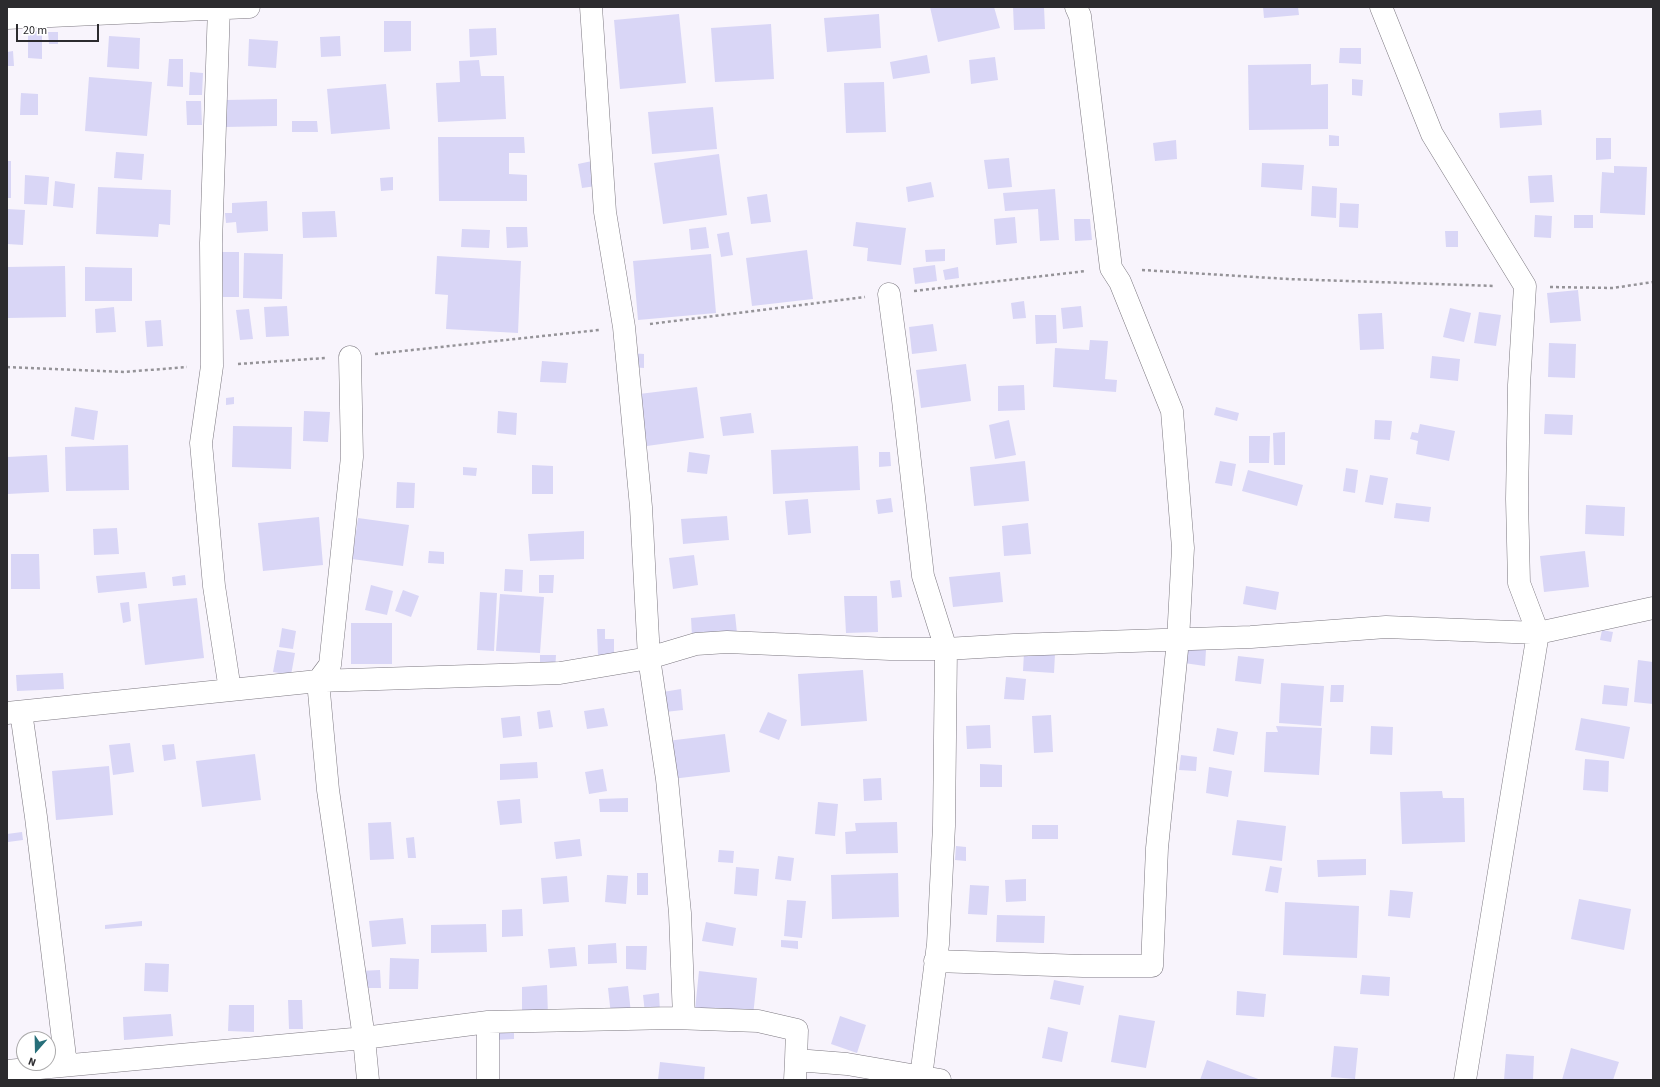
<!DOCTYPE html>
<style>
body{margin:0}
#map{position:relative;width:1660px;height:1087px;overflow:hidden;background:#f8f4fc;font-family:"Source Sans 3",sans-serif}
canvas{display:block}
.frame{position:absolute;inset:0;border:8px solid #2c2b2e;pointer-events:none}
.north{position:absolute;left:16px;top:1031px;width:40px;height:40px;box-sizing:border-box;background:#fff;border:1px solid #abaaab;border-radius:50%;rotate:200deg;font-size:11px;font-weight:700;line-height:16px;text-align:center;color:#2c2b2e}
.north::after{content:'';display:block;margin:auto;width:14px;height:18px;background:#276f7a;clip-path:polygon(50% 0,100% 100%,50% 72%,0 100%)}
.scale{position:absolute;left:16px;top:24px;width:83px;height:18px;box-sizing:border-box;border:2px solid #2c2b2e;border-top:0;padding-left:5px;font-size:12px;line-height:14px;white-space:nowrap;color:#2c2b2e;-webkit-text-stroke:3px #fff;paint-order:stroke}
</style>
<div id="map">
<canvas width="1660" height="1087"></canvas>
<div class="frame"></div>
<div class="north">N</div>
<div class="scale">20 m</div>
</div>
<script>
const context = document.querySelector('canvas').getContext('2d');
context.lineJoin = 'round';
function fillPath(path, color) { context.fillStyle = color; context.fill(path, 'evenodd'); }
function stroke(path, color, width, dash) { context.strokeStyle = color; context.lineWidth = width; context.lineCap = dash ? 'butt' : 'round'; context.setLineDash(dash || []); context.stroke(path); }
fillPath(new Path2D(`
 M930,7H994L1000,28L938,42Z
 M1013,7H1044L1045,29L1014,30Z
 M1263,7H1298L1299,15L1264,18Z
 M679,14L686,83L620,89L614,20Z
 M879,14L881,48L827,52L824,18Z
 M384,21H411V51L384,52Z
 M771,24L774,79L715,82L711,28Z
 M496,28L497,55L470,57L469,29Z
 M28,31H42V59L28,58Z
 M48,32H58V44H49Z
 M109,36L140,38L139,69L107,67Z
 M340,36L341,56L321,57L320,37Z
 M249,39L278,41L276,68L248,66Z
 M1340,48H1361V64L1339,63Z
 M13,51L14,66H7V52Z
 M927,55L930,73L893,79L890,62Z
 M995,57L998,80L971,84L969,60Z
 M169,59H183V87L167,86Z
 M479,60L481,76H504L506,119L438,122L436,83L460,82L459,61Z
 M1311,64V85L1328,84V129L1249,130L1248,65Z
 M190,72L203,73L202,95H189Z
 M89,77L152,82L147,136L85,131Z
 M1352,79L1363,80L1362,96L1352,95Z
 M884,82L886,132L846,133L844,83Z
 M386,84L390,129L331,134L327,89Z
 M21,93L38,94V115H20Z
 M277,99V126L225,127V100Z
 M186,101H201L202,125H187Z
 M713,107L717,149L652,154L648,112Z
 M1541,110L1542,125L1500,128L1499,113Z
 M292,121H317L318,132H292Z
 M1329,135L1339,136V146H1329Z
 M438,137H524L525,153H509V174L527,175V201H439Z
 M1596,138H1611V159L1596,160Z
 M1176,140L1177,159L1155,161L1153,143Z
 M116,152L144,154L142,180L114,178Z
 M719,154L727,215L663,224L654,163Z
 M1009,158L1012,187L988,189L984,160Z
 M7,161H11V198H7Z
 M592,161L596,186L582,188L578,164Z
 M1262,163L1304,165L1302,190L1261,187Z
 M1614,166L1647,167L1645,215L1600,213L1602,172L1614,173Z
 M25,175L49,177L47,205L24,204Z
 M1552,175L1554,202L1530,203L1528,176Z
 M393,177V190L381,191L380,178Z
 M55,181L75,184L73,208L53,206Z
 M931,182L934,197L908,202L906,187Z
 M1312,186L1337,188L1336,218L1311,216Z
 M98,187L171,190L170,225L159,224L158,237L96,234Z
 M1055,189L1059,240L1040,241L1038,209L1005,211L1003,193Z
 M767,194L771,222L751,224L747,197Z
 M267,201L268,231L237,233L236,222L226,223L225,213H232V203Z
 M1340,203L1359,204L1358,228L1339,227Z
 M7,209L25,210L23,245L7,244Z
 M335,211L337,237L303,238L302,212Z
 M1535,215L1552,216L1551,238L1534,237Z
 M1574,215H1593V228H1574Z
 M1015,217L1017,243L996,245L994,219Z
 M1074,219H1090L1092,240L1075,241Z
 M856,222L906,228L901,265L867,261L868,248L853,246Z
 M506,227H527L528,247L507,248Z
 M706,227L709,248L691,250L689,229Z
 M462,229L490,230L489,248L461,247Z
 M1445,231H1458V247H1446Z
 M729,232L733,255L721,257L717,234Z
 M945,249V261L926,262L925,250Z
 M807,250L813,299L752,306L746,258Z
 M221,252H239V297H221Z
 M244,253L283,254L282,299L243,298Z
 M711,254L716,313L638,320L633,261Z
 M437,256L521,261L518,333L446,329L448,295L435,294Z
 M935,265L937,281L915,284L913,268Z
 M65,266L66,317L7,318V267Z
 M85,267L132,268V301H85Z
 M958,267L959,278L945,280L943,270Z
 M1578,290L1581,321L1550,323L1547,293Z
 M1024,301L1026,318L1013,319L1011,303Z
 M287,306L289,336L266,337L264,307Z
 M1081,306L1083,327L1063,329L1061,308Z
 M114,307L116,332L96,333L95,309Z
 M1450,308L1471,313L1464,342L1443,337Z
 M249,309L253,339L240,340L236,310Z
 M1479,312L1501,315L1496,346L1474,343Z
 M1382,313L1384,349L1360,350L1358,314Z
 M1035,315H1056L1057,343L1036,344Z
 M161,320L163,346L147,347L145,321Z
 M933,324L937,351L912,354L909,327Z
 M1090,340L1108,341L1105,379L1117,380L1116,392L1053,387L1055,348L1089,350Z
 M1549,343L1576,344L1575,378L1548,377Z
 M631,353L644,354V368L630,367Z
 M1432,356L1460,359L1458,381L1430,378Z
 M542,361L568,363L566,383L540,382Z
 M966,364L971,401L921,408L916,370Z
 M1024,385L1025,410L998,411V386Z
 M697,387L704,438L647,446L639,394Z
 M234,397V404L226,405V398Z
 M75,407L98,411L94,440L71,436Z
 M1216,407L1239,413L1237,421L1214,415Z
 M304,411L330,412L328,442L303,441Z
 M498,411L517,413L516,435L497,433Z
 M751,413L754,433L723,436L720,417Z
 M1545,414L1573,415L1572,435L1544,434Z
 M1009,420L1016,455L995,459L989,425Z
 M1375,420L1392,421L1390,440L1374,439Z
 M1420,424L1455,431L1449,461L1416,454L1418,441L1410,439L1412,432L1418,433Z
 M233,426L292,427L291,469L232,467Z
 M1285,432V465H1274L1273,433Z
 M1249,436H1270L1269,463H1249Z
 M128,445L129,490L66,491L65,447Z
 M858,446L860,490L773,494L771,450Z
 M689,452L710,455L707,474L687,472Z
 M879,452H890L891,466L879,467Z
 M47,455L49,492L7,494V457Z
 M1025,461L1029,501L974,506L970,467Z
 M1220,461L1236,464L1232,486L1215,483Z
 M532,465L553,466V494H532Z
 M463,467L477,468L476,476L463,475Z
 M1346,468L1358,470L1355,493L1343,491Z
 M1248,470L1303,485L1297,506L1242,491Z
 M1370,475L1388,478L1383,505L1365,502Z
 M397,482L415,483L414,508H396Z
 M891,498L893,512L878,514L876,500Z
 M808,499L811,533L788,535L785,501Z
 M1396,503L1431,507L1429,522L1394,518Z
 M1586,505L1625,507L1624,536L1585,534Z
 M727,516L729,540L683,544L681,519Z
 M319,517L323,565L263,571L258,523Z
 M358,518L409,525L403,566L352,559Z
 M1028,523L1031,554L1004,556L1002,526Z
 M117,528L119,554L94,555L93,529Z
 M584,531V559L530,561L528,534Z
 M429,551L444,552V564L428,563Z
 M1585,551L1589,587L1544,592L1540,556Z
 M11,554H39L40,589H11Z
 M694,555L698,585L673,589L669,558Z
 M505,569L523,570L522,592L504,591Z
 M145,572L147,588L98,593L96,576Z
 M1000,572L1003,602L953,607L949,577Z
 M185,575L186,585L173,586L172,577Z
 M539,575H554L553,593H539Z
 M900,580L902,597L892,598L890,581Z
 M371,585L393,591L387,615L365,610Z
 M1246,586L1279,592L1276,610L1243,604Z
 M403,590L419,596L411,617L395,611Z
 M480,592L497,593L494,651L477,650Z
 M500,594L544,597L540,653L496,651Z
 M844,596H877L878,632L846,633Z
 M197,598L204,658L145,665L138,604Z
 M129,602L131,621L123,623L120,603Z
 M735,614L737,633L692,636L691,618Z
 M351,623H392V664H351Z
 M282,628L296,631L293,649L279,647Z
 M597,629H605V639H614V655L598,656Z
 M1602,630L1613,632L1611,642L1600,640Z
 M1186,647L1206,650L1205,666L1184,663Z
 M277,650L295,653L291,675L273,672Z
 M1024,652L1055,654L1054,673L1023,671Z
 M540,655H556L555,672L540,671Z
 M1238,656L1264,659L1261,684L1235,681Z
 M1638,660L1653,662V704L1634,702Z
 M863,670L867,721L801,726L798,674Z
 M63,673L64,689L17,691L16,675Z
 M1006,677L1026,679L1024,700L1004,699Z
 M1281,683L1324,686L1321,726L1279,723Z
 M1331,685H1344L1343,702H1330Z
 M1604,685L1629,688L1627,706L1602,704Z
 M681,689L683,710L665,712L663,692Z
 M604,708L608,726L587,729L584,711Z
 M550,710L553,727L539,729L537,712Z
 M768,712L787,720L779,740L759,732Z
 M1051,715L1053,752L1034,753L1032,716Z
 M520,716L522,736L503,738L501,718Z
 M1581,718L1630,727L1624,759L1575,750Z
 M990,725L991,748L967,749L966,726Z
 M1276,726L1322,728L1319,775L1264,772L1266,732H1278Z
 M1371,726L1393,727L1392,755L1370,754Z
 M1217,728L1238,732L1234,755L1213,751Z
 M725,734L730,772L672,779L667,741Z
 M130,743L134,772L113,775L109,745Z
 M174,744L176,759L164,761L162,745Z
 M255,754L261,800L202,807L196,761Z
 M1181,755L1197,757L1196,771L1179,770Z
 M1585,759L1609,761L1608,792L1583,790Z
 M537,762L538,778L500,780V764Z
 M980,764L1002,765V787H980Z
 M109,766L113,815L56,820L52,771Z
 M1209,767L1232,771L1228,797L1206,793Z
 M603,769L607,791L589,794L585,772Z
 M881,778L882,800L864,801L863,779Z
 M1442,791L1443,798H1464L1465,842L1402,844L1400,792Z
 M628,798V812H600L599,799Z
 M520,799L522,823L500,825L497,801Z
 M818,802L838,804L835,836L815,834Z
 M1237,820L1286,826L1282,861L1232,855Z
 M391,822L394,859L370,860L368,823Z
 M897,822L898,853L846,854L845,832L856,831L855,823Z
 M1032,825H1058V839H1032Z
 M22,832L23,840L8,842L7,834Z
 M414,837L416,858H408L406,838Z
 M580,839L582,856L556,859L554,842Z
 M956,846L966,847V861L955,860Z
 M719,850L734,851L733,863L718,862Z
 M778,856L794,858L791,881L775,879Z
 M1366,859V875L1318,877L1317,860Z
 M1270,866L1282,868L1278,893L1265,891Z
 M736,867L759,869L757,896L734,894Z
 M637,873H648V895H637Z
 M898,873L899,917L832,919L831,875Z
 M607,875L628,876L626,904L605,902Z
 M567,876L569,902L543,904L541,878Z
 M1026,879V901L1006,902L1005,880Z
 M970,885L989,886L987,915L968,914Z
 M1390,890L1413,892L1410,918L1388,916Z
 M1579,899L1631,909L1624,950L1571,939Z
 M787,900L806,901L802,938L784,936Z
 M1285,902L1359,906L1357,958L1283,955Z
 M522,909L523,936L502,937V910Z
 M997,915L1045,916L1044,943L996,942Z
 M403,918L406,944L372,947L369,921Z
 M142,921V926L105,929V925Z
 M706,922L736,928L733,946L702,941Z
 M486,924L487,952L431,953V925Z
 M781,940L798,941V949L781,947Z
 M616,943L617,963L588,964V945Z
 M626,946H647L646,970L626,969Z
 M575,947L577,966L550,968L548,949Z
 M390,958L419,959L418,989H389Z
 M145,963L169,964L168,992L144,991Z
 M380,970L381,988H360L359,971Z
 M699,971L757,978L753,1016L695,1010Z
 M1362,975L1390,977L1389,996L1360,994Z
 M1054,980L1084,986L1080,1005L1050,999Z
 M547,985L548,1016L522,1017V987Z
 M628,986L631,1013L611,1015L608,988Z
 M1237,991L1266,994L1264,1017L1236,1015Z
 M659,993L660,1012L645,1013L643,995Z
 M288,1000H302L303,1029H289Z
 M229,1005H254V1032L228,1031Z
 M171,1014L173,1036L124,1040L123,1017Z
 M1119,1015L1155,1021L1146,1068L1111,1062Z
 M840,1016L866,1025L857,1053L831,1044Z
 M1048,1027L1068,1032L1062,1062L1042,1058Z
 M514,1028V1039L496,1040V1029Z
 M1334,1046L1358,1048L1355,1079L1331,1077Z
 M1571,1048L1619,1062L1613,1080H1562Z
 M1506,1054L1534,1056L1533,1080H1504Z
 M1207,1060L1261,1080H1200Z
 M660,1062L705,1067L704,1080H658Z`), '#d9d6f6');
const minor = new Path2D(`
 M219,7L211,243L212,366L201,443L214,586L230,690
 M591,7L605,212L624,327L641,507L649,658L667,779L680,913L684,1018
 M1381,7L1432,134L1525,286L1519,385L1517,499L1519,583L1538,633L1465,1080
 M7,18L249,7
 M889,294L903,400L923,576L946,649L944,826L938,944L921,1077
 M350,357L352,457L330,665L318,681L328,790L364,1038L368,1080
 M21,712L36,817L66,1065
 M7,713L318,681L560,673L649,658L696,644L727,642L890,649H946L1014,645L1251,637L1386,627L1538,633L1653,608
 M935,961L1083,966H1152L1157,848L1178,640L1183,548L1172,411L1120,282L1111,268L1080,16L1076,7
 M7,1071L364,1038L488,1022L673,1018L758,1021L797,1030L796,1060L847,1064L940,1080
 M488,1080V1022
 M795,1080L796,1060`);
stroke(minor, '#7d7981', 23);
stroke(new Path2D(`
 M1142,270L1288,279L1495,286
 M1550,287L1613,288L1653,282
 M914,291L1086,271
 M650,324L865,297
 M375,354L599,330
 M238,364L325,358
 M7,367L124,372L187,367`), '#959398', 2.5, [3, 3]);
stroke(minor, '#fff', 22);
</script>
